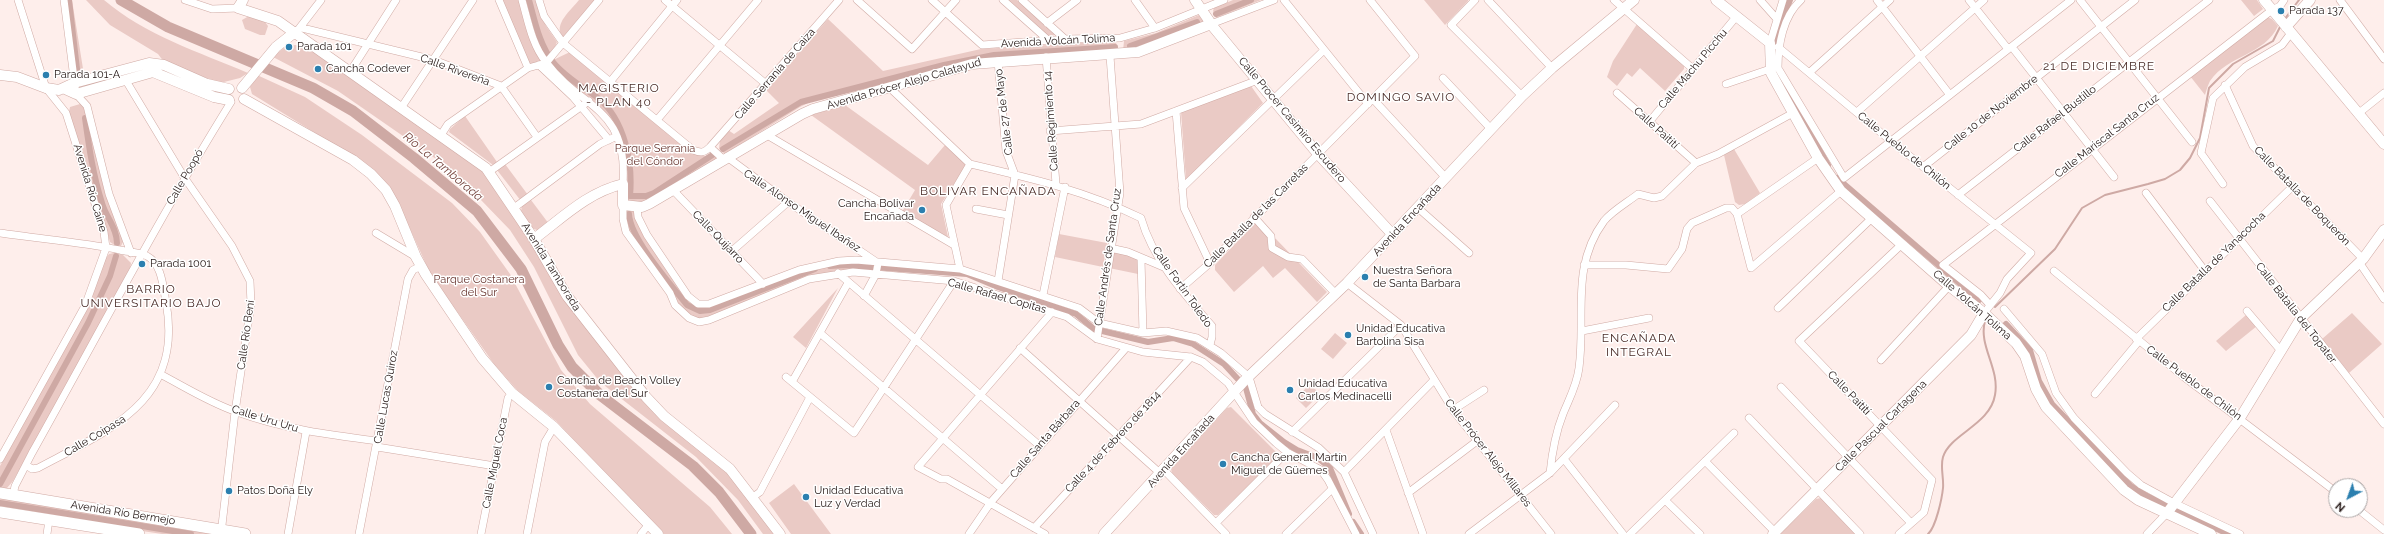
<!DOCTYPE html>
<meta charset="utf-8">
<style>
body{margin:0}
#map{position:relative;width:2384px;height:534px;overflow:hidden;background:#feeeeb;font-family:Raleway,sans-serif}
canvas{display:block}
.north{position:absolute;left:2328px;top:478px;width:40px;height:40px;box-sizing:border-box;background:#fff;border:1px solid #a8a3a2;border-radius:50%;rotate:221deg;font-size:11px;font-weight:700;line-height:16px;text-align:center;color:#261917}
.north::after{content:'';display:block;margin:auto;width:14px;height:18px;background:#2b7faf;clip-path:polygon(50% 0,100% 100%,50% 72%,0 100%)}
</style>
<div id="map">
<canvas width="2384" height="534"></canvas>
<div class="north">N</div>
</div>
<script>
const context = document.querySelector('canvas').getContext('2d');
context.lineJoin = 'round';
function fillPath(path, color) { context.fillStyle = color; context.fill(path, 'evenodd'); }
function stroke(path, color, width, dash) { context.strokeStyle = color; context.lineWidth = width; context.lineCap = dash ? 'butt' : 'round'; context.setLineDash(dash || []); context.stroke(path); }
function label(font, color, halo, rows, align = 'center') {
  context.font = font + ' Raleway,sans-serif'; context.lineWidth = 3; context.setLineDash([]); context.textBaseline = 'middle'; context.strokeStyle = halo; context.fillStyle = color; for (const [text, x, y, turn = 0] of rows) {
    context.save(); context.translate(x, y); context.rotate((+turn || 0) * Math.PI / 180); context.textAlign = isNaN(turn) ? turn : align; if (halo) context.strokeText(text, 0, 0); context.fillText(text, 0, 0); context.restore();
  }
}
fillPath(new Path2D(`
 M66,0H72L84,75L76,77Z
 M86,0H104C145,35 199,52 248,73L240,78L220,83L164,62L158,54L110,25Z
 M501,0H520L543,62L529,65Z
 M524,0H536L546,26L557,42L552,54L546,59L538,45Z
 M579,0H595L563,37C552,25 572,9 579,0Z
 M1007,0H1017L1056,35L1047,36Z
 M1233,0H1261L1216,18L1213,11L1214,8Z
 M1424,0H1468V1L1445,25Z
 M2241,0H2257L2263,9L2254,16Z
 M1199,15L1204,22L1147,47L1123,51L1124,41L1156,33Z
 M249,16L265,22L268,26L265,35H260L245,29L242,20Z
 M2267,17L2272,19L2278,26C2265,55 2228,55 2210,81C2208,85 2206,91 2205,95L2190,76Z
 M828,19L883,71L981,49L1116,41L1117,51L1000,57L812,101L800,107L725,154L719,149L720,140L728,130L734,134L779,103L766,90Z
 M1637,24L1684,65V69L1665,91L1640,68L1632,77L1627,73L1617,86L1607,77L1613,61Z
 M296,45L309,49L474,163L486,175L636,391L729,474L775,534H763L738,500L696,457L600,382L578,355L534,267L510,230L452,170L338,91L273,57L286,46Z
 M570,52L691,153L705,156L713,153L718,158L650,200L639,203L626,201L628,170L625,152L614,125L564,79L549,62Z
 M257,75L305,97L362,135L452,203L480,232L510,274L561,370L590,404L710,507L732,534H664L556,421L518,391L494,364L430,273L396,198L364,163L252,94L250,87Z
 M1251,86L1263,103L1186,180L1181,112Z
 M80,104L83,105L123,242L121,246H116L110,242L69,112L70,107Z
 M845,105L928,165L945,145L966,165L941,204L948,237L902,212L915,190L811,115Z
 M465,116L497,162L493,165L449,132L450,129Z
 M1734,149L1760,193L1745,204L1739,205L1735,202L1724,155Z
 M505,164L528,195L521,201L497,170Z
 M531,200L549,224L539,231L532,228L521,211L522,206Z
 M626,209L636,210L685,297L697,306C754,287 814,258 876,264L874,272L842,270L709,318L699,319L681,309L625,225Z
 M1256,222L1269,236L1276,239L1327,292L1317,302L1285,268L1273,278L1263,266L1234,292L1215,270V265Z
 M1059,234L1107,243L1103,267L1055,257Z
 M1112,251L1125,254L1138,260V274L1109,268Z
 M114,253L123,255L131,263L130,270L13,481L7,488L0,490V466L87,309L105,259L109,254Z
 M838,288L806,348L793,337Z
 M2352,313L2382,344L2349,373L2322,339Z
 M2246,315L2257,326L2226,351L2216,341Z
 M1335,333L1347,343L1333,359L1321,349Z
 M1310,384L1320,394L1306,408L1296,398Z
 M1231,407L1277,453L1278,457L1218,515H1214L1172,473L1171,469L1227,408Z
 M794,484L831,534H791L769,503Z
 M0,496L205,531L209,534H162L17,512L0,509Z
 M1821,498L1855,534H1780L1816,499Z`), '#eacac5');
stroke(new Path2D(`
 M2284,20L2299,0
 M1995,307L2055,249L2082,208L2105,195L2148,184L2165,179L2180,170L2190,158L2200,138L2209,88L2233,64L2273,41L2281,25
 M1928,534C1936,527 1942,498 1943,488C1944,478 1940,467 1943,457C1950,434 1990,425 1995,395C2000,368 1978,346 1985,321`), '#cea9a4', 2);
stroke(new Path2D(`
 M69,0L77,69
 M529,0C535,21 539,44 553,62C565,77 583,87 598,98C625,120 633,163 630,196H646L654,193L714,154
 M1216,14L1251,0
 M1130,46L1197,22
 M1774,50L1778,32L1790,0
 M1782,83L1828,165
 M85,118C89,147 93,175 102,203C106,217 117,228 117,243
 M723,149L801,102L944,65L994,55L1115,47
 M1837,178L1979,300
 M629,214C630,238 671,285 687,305L700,311L710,310L815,269
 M830,266L846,265L967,274L998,287L1076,314L1094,329L1148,342L1173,338L1193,344L1224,364L1246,388L1253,414L1260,423L1284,442L1297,450L1318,458L1330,468L1349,514
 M2006,324L2030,350L2039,381L2052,404L2131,486L2147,496L2228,534
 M0,484L88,323L110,276L116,256
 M0,503L191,534
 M1353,522L1361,534`), '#cea9a4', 6);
stroke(new Path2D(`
 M121,0L168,27L313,88L353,111L414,158L477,211L521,269L558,345L572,367L600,395L693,466L719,492L751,534`), '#cea9a4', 11);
const street = new Path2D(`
 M64,0L76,94L87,106L109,194L131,253
 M185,0L212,9L238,8
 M499,0L528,68
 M522,0C528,21 532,45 546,62C583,111 628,106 623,184
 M539,0L544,16L563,43L693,150C701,153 704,153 710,147L839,0
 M665,0L766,84
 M857,0L912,49L956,0
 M932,0L982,45L1065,39L1120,38L1155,28L1224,0
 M1003,0L1048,40
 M1022,0L1065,39
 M1135,0L1155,28
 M1284,0L1368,104
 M1475,0L1451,25L1522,96
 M1488,0L1552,68
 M1614,0L1693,69
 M1760,0L1776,18
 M1801,0C1783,16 1778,45 1778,68L1844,178L2071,0
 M1877,0L1950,95
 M1969,0L2008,49
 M2080,0L2192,142
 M2340,0L2384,59
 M1047,23L1077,0
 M1211,24L1274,0
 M302,28L434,60L501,86L537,137
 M298,30L321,0
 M1770,43L1783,0
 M1778,47L1891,141L2031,253L2007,279L2000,293L1988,308
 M2012,47L2114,177
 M1046,57L1056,184
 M539,65L573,97L609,140
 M350,72L396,0
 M1810,72L1890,0
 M1443,78L1491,129
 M125,79L184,177L232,246L250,281L251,304L235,412L221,534
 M610,82L677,0
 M1726,84L1770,69
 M2225,85L2253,146L2363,259
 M890,88L970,164
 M1617,93L1696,163
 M1373,99L1446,178
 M401,108L473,0
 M1176,111L1184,208L1210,263
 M1857,112L1984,0
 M2359,113L2384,93
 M657,120L758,0
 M1650,121L1736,17
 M1050,131L1141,124L1258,80
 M441,135L448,124L528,68L546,63L599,0
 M767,135L954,245
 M710,147L723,159
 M727,157L788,202L878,263L876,274L864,296
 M970,164C1030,178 1086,191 1141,218C1153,260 1184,294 1212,326V337L1210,345
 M1923,167L2135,0
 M489,172L589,101
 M2223,184L2201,153L2213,98L2245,67L2282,45L2291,33
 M1182,188L1324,50
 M673,190L763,284
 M2146,193L2205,271
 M1958,195L2209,0
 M2210,201L2384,424
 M623,205V219L626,232L670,293L675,305L689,318L699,322L709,320L809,279L853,272L954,281L1067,317L1097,339L1143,352L1191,357L1203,362L1228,383L1254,422L1276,443L1287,452L1321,470L1328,480L1356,534
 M637,207L638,217L647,235L688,296L698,304H709L799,270L839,261L856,260L960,269L1079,308L1099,323L1143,333L1166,331L1197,338L1221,353L1249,377L1258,407L1265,414L1319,448L1344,472L1373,534
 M514,208L600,144L617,136
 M1418,208L1469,253
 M976,209L1008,215
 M1737,214L1751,268L1841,191
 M1254,217L1271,236L1272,248L1288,257L1302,259L1336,294
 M0,233C40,239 81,242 120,250C128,252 139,252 147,256C162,264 163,287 166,302C184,401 111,429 38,468L32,469L26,465
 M376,233L416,257
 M1110,248L1128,252L1166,268
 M732,251L788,202
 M1141,259L1143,333
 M2359,262L2384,299
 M1584,265H1626L1668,269L1682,249L1687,229L1692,223L1726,208H1732L1737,214L1818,158
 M960,269L946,205L970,164
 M2054,271L2184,377L2336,492
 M838,273L1040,446
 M998,281L1015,175L1006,151L998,61
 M1347,283L1401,325L1453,410L1551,534
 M1180,289L1210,263L1415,56L1370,0
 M1043,295L1065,187
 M1990,305L1981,295L1943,265L2272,10L2280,6L2284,0
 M1778,308L1872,218
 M2004,309L2042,354L2056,393L2074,418L2127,473L2141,485L2174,503L2240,534
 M2247,311L2281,351
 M1582,331L1649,318
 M820,333L1002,489
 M1097,339L1120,193L1110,56
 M2136,339L2292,187
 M1020,348L1161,474
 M1881,360L1949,286
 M160,374C185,387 210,403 237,412C283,429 330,435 378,441
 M786,377L854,433L954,281
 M792,382L848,283
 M1781,387L1911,523
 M2095,394L2139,341
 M1453,410L1484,390
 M1749,418L1860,534
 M1386,430L1423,534
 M1292,432L1401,325
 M377,447L495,466
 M0,459L85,306L106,248L104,232L66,113L46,88L18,0
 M1564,459L1623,534
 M1705,461L1775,532
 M1164,470L1226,534
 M1344,472L1434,380
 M1550,473C1552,453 1555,434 1563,414C1569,399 1577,385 1579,368C1586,317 1570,267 1604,221C1612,211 1628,202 1638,194L1654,198L1662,196L1696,163L1718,154L1793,113
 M1408,493L1477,441
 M13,495L15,486L32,453C98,335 160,216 231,102
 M753,497L760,492L810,397
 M1665,500L1700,534
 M2359,510L2384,530
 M1216,523L1287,452
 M1034,528L1191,357
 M47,534L49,520
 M288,534L306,432
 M359,534L408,279L413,270L421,266
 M481,534L508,398L512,393
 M527,534L545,442L554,427
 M641,534L649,524
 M969,534L991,502L1126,348
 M1045,534L947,479H941L918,467L1052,312
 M1286,534L1332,489
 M1469,534L1550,473L1615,405
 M1630,534L1734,433
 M1899,534L1924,512L1932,480L1799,341L1901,245
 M2147,534L2167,513`);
const secondary = new Path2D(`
 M243,0L238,8L278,21L486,168L534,239L567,296L646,397L664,416L730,469L780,534
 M1195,0L1214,28L1318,154L1393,235
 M1716,0L1770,43L1771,73L1818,158L1841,191L1949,286L1984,313L2016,343L2025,356L2036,389L2046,407L2124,490L2138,500L2211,534
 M2264,0L2384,144
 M2286,27L2310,0
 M0,75L17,77L46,88L59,90L74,83L149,63L164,65L207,84L229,89
 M242,88L276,47L295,32
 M65,89L76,94L153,72L214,97L229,100
 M244,99L353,160L371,174L386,190L395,206L416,257L426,275L482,358L512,393L554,427L658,534
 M534,239C562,218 588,192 623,184V205L642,207L649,204L802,114L813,109L972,64L1138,52L1211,24
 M2167,513L2240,418L2301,318L2363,259L2384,230
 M1104,534L1245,380L1347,283L1522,96L1552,68L1634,0
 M1773,534L1971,335L1984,313`);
const primary = new Path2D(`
 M0,493L245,534
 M0,512L139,534`);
stroke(street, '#d0aaa4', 8);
stroke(secondary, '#d0aaa4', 11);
stroke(primary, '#d0aaa4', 12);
stroke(street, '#fff', 7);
stroke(secondary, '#fff', 10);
stroke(primary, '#fff', 11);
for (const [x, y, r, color] of [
 [2281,11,4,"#2b7faf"],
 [289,47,4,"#2b7faf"],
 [318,69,4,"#2b7faf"],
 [46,75,4,"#2b7faf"],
 [922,210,4,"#2b7faf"],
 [142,264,4,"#2b7faf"],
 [1365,277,4,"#2b7faf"],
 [1348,335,4,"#2b7faf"],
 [549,387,4,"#2b7faf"],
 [1290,390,4,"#2b7faf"],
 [1223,464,4,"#2b7faf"],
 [229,491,4,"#2b7faf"],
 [806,497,4,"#2b7faf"]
]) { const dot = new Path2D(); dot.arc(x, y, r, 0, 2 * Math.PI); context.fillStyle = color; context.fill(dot); stroke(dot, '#fff', 1.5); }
label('11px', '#261917', '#fff', [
 ["Parada 137",2289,11],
 ["Parada 101",297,47],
 ["Cancha Codever",326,69],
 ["Parada 101-A",54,75],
 ["Cancha Bolivar",914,204,"right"],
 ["Encañada",914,217,"right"],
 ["Parada 1001",150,264],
 ["Nuestra Señora",1373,271],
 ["de Santa Barbara",1373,284],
 ["Unidad Educativa",1356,329],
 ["Bartolina Sisa",1356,342],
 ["Cancha de Beach Volley",557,381],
 ["Costanera del Sur",557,394],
 ["Unidad Educativa",1298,384],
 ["Carlos Medinacelli",1298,397],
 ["Cancha General Martín",1231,458],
 ["Miguel de Güemes",1231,471],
 ["Patos Doña Ely",237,491],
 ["Unidad Educativa",814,491],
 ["Luz y Verdad",814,504]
], 'left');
label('11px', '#261917', '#fff', [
 ["Avenida Volcán Tolima",1058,41,-3],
 ["Calle Machu Picchu",1693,69,-50],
 ["Calle Rivereña",455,70,20],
 ["Calle Serranía de Caiza",775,74,-49],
 ["Avenida Prócer Alejo Calatayud",904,84,-16],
 ["Calle 27 de Mayo",1004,112,-97],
 ["Calle 10 de Noviembre",1991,113,-38],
 ["Calle Rafael Bustillo",2055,119,-38],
 ["Calle Procer Casimiro Escudero",1292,120,50],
 ["Calle Regimiento 14",1051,121,-94],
 ["Calle Paitití",1656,128,42],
 ["Calle Mariscal Santa Cruz",2107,136,-38],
 ["Calle Pueblo de Chilón",1904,151,39],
 ["Calle Poopó",185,177,-60],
 ["Avenida Río Caine",90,188,73],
 ["Calle Batalla de Boquerón",2302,196,46],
 ["Calle Alonso Miguel Ibañez",802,211,34],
 ["Calle Batalla de las Carretas",1256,216,-45],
 ["Avenida Encañada",1407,220,-47],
 ["Calle Quijarro",718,237,46],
 ["Calle Andrés de Santa Cruz",1108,257,-82],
 ["Calle Batalla de Yanacocha",2214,262,-44],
 ["Avenida Tamborada",551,267,58],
 ["Calle Fortin Toledo",1182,287,55],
 ["Calle Rafael Copitas",997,296,16],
 ["Calle Volcán Tolima",1972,305,41],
 ["Calle Batalla del Topater",2296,313,52],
 ["Calle Río Beni",246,335,-82],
 ["Calle Pueblo de Chilón",2194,383,37],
 ["Calle Paitití",1849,393,46],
 ["Calle Lucas Quiroz",386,397,-80],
 ["Calle Uru Uru",265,419,17],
 ["Calle Pascual Cartagena",1881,426,-45],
 ["Calle Coipasa",95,436,-31],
 ["Calle Santa Bárbara",1045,439,-49],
 ["Calle 4 de Febrero de 1814",1113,442,-47],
 ["Avenida Encañada",1181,451,-48],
 ["Calle Prócer Alejo Millares",1488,453,52],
 ["Calle Miguel Coca",495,463,-79],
 ["Avenida Río Bermejo",123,513,9]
]);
label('11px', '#693630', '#fff', [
 ["Parque Serranía",655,149],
 ["del Cóndor",655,162],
 ["Parque Costanera",479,280],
 ["del Sur",479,293]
]);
context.letterSpacing = '1px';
label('12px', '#4a2c28', '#fff', [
 ["21 DE DICIEMBRE",2099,66],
 ["MAGISTERIO",619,88],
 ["- PLAN 40",619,102],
 ["DOMINGO SAVIO",1401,97],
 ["BOLIVAR ENCAÑADA",988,191],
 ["BARRIO",151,289],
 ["UNIVERSITARIO BAJO",151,303],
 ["ENCAÑADA",1639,338],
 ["INTEGRAL",1639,352]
]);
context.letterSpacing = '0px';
label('italic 12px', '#733f38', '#fff', [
 ["Río La Tamborada",443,167,40]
]);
</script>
